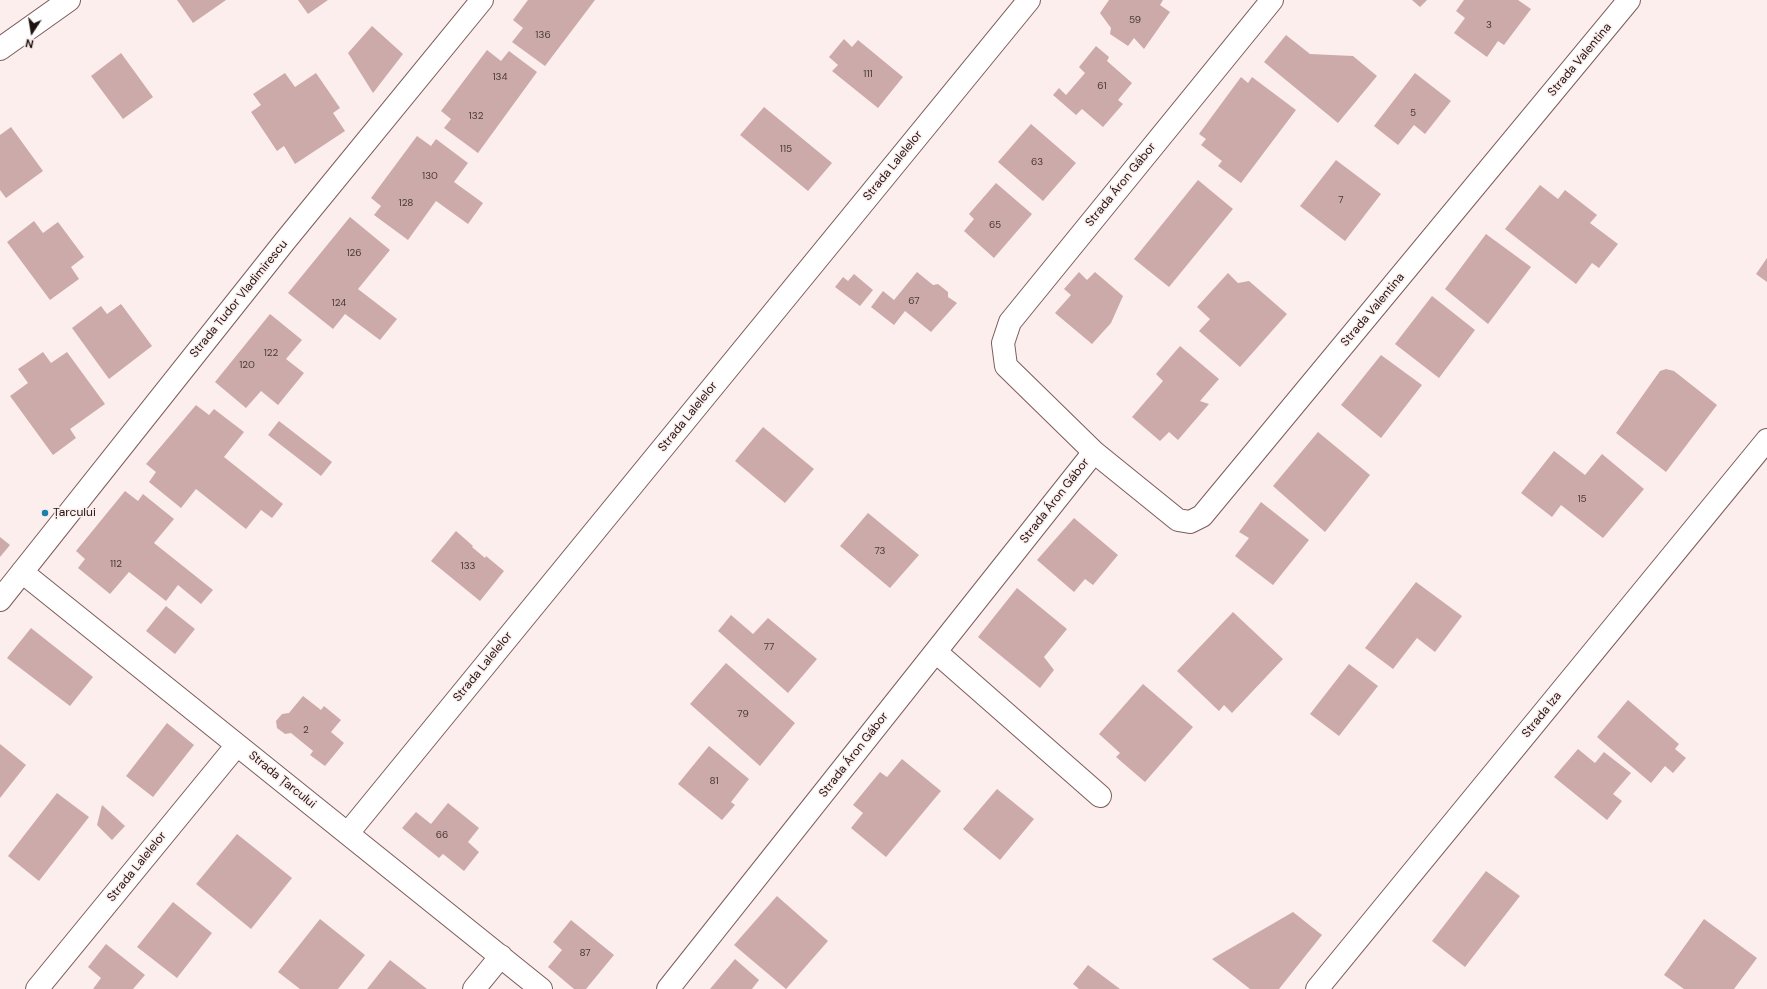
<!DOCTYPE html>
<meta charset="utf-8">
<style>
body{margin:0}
#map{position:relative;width:1767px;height:989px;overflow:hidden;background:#fceeed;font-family:"DM Sans",sans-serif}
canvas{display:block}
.north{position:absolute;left:12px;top:12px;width:40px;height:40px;-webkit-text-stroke:3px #fceeed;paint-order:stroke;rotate:192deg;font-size:11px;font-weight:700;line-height:16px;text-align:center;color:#1f1312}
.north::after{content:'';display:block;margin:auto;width:14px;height:18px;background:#1f1312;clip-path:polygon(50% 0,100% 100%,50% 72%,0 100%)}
</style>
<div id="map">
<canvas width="1767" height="989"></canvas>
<div class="north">N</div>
</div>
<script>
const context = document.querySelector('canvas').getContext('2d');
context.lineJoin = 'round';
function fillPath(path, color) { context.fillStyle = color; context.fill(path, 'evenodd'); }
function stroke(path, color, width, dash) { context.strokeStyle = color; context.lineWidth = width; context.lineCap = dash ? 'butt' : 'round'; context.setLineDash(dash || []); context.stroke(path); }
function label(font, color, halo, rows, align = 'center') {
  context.font = font + ' "DM Sans",sans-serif'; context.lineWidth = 3; context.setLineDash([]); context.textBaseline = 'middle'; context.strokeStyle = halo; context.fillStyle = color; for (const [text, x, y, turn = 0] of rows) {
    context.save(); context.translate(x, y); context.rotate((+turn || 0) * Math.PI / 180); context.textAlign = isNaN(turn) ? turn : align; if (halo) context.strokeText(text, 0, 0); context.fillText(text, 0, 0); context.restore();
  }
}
fillPath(new Path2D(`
 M177,0H226L193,23Z
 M298,0H328L308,14Z
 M528,0H595L545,66L512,42L523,28L513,20Z
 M1109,0H1163L1160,5L1170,12L1144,49L1134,38L1128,46L1110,34L1111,28L1100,13Z
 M1412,0H1427L1420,7Z
 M1464,0H1518L1531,9L1504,45L1498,41L1487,57L1454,33L1465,18L1456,11Z
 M372,26L403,54L373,93L348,53Z
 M1286,35L1310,54L1353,56L1377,76L1338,123L1264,62Z
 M844,39L852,47L858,40L903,77L878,108L832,71L838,65L829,57Z
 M1096,46L1109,57L1107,61L1132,83L1118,100L1123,104L1103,127L1082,109L1076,115L1053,95L1059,88L1066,95L1085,73L1079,67Z
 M487,50L501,61L509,51L537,72L478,153L444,128L451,119L441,111Z
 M121,53L153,97L123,119L91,76Z
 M285,73L295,87L316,73L340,108L333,113L345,131L295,164L284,146L277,151L251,112L261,105L253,94Z
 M1415,73L1451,101L1425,134L1414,125L1398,145L1374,126Z
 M1241,77L1248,83L1252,77L1296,110L1241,183L1218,166L1222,161L1201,145L1206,139L1199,134Z
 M764,107L832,163L808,191L740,135Z
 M1031,124L1076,163L1043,201L998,162Z
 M11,127L43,171L6,198L0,190V135Z
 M417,136L431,146L436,139L468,163L454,182L483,203L468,224L436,201L408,240L374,215L381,206L371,198Z
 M1336,160L1381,194L1345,241L1300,206Z
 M1198,180L1233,209L1169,287L1134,259Z
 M996,183L1032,214L994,258L964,231L974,219L969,214Z
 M1540,185L1558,199L1565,190L1597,215L1590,223L1618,244L1599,268L1592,263L1576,284L1505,229Z
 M350,217L390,250L358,289L397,319L380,340L345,314L333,329L288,293Z
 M34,221L43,233L58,222L84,257L71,267L79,279L50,300L7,242Z
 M1486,234L1531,267L1488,324L1445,289Z
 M1767,258V282L1756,274Z
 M917,272L933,285L938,284L948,292V297L957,303L931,332L905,311L894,325L871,307L883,291L894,300Z
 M1079,272L1087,280L1095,272L1123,296L1111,323L1092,344L1055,313L1071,295L1064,289Z
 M1228,273L1238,283L1249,281L1287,314L1240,367L1199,331L1210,319L1197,307Z
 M854,274L873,290L860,306L835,287L843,277L848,281Z
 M1432,296L1475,330L1439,378L1395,344Z
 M121,304L152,346L109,379L72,328L101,306L107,314Z
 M270,314L302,340L286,359L304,373L278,405L261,391L246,408L215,382Z
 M1180,346L1219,379L1200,401L1209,404L1178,440L1169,432L1160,441L1132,417L1163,381L1156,374Z
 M43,352L51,363L67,352L105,404L70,429L76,438L53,455L10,396L28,383L18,369Z
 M1381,355L1422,385L1381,438L1341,405Z
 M1666,369L1674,371L1717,405L1666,472L1616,433L1660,371Z
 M196,405L209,415L214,409L244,432L224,457L283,504L272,518L261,510L246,529L196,489L181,508L149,482L156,472L146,464Z
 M279,421L332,462L321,476L268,435Z
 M763,427L814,469L785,503L735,461Z
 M1318,432L1370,475L1325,532L1273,486Z
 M1554,451L1585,475L1602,454L1644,489L1603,538L1561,505L1552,517L1521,493Z
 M125,491L138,501L143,494L174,519L154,543L213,590L201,604L178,585L166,601L129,572L110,594L78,568L85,559L76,551Z
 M1261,502L1309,540L1273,585L1235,556L1249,538L1239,532Z
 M868,513L919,555L890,588L840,546Z
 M1074,518L1118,555L1093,585L1085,579L1074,592L1037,560Z
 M456,531L473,546L472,547L485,558L486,556L504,571L480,601L431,561Z
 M0,537L10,545L0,557Z
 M1416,582L1462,616L1435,652L1417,638L1393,669L1365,648Z
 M1017,588L1067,629L1044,657L1054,670L1040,688L978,637Z
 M166,606L195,629L175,654L146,631Z
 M1233,612L1283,659L1232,713L1224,705L1219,711L1177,671Z
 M731,615L753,634L768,618L817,659L788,693L718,631Z
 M31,628L93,677L70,706L7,658Z
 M726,663L795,723L760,766L690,704Z
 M1349,664L1378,686L1339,736L1310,714Z
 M1143,684L1193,727L1145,782L1116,757L1120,753L1099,734Z
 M303,696L321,710L324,706L341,720L331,732L344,743L325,766L310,755L313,751L291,733L285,734L277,728L276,721L282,714L289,713Z
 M1628,700L1679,744L1675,749L1686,758L1673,773L1665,766L1651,783L1597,737Z
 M167,723L194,745L153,797L126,776Z
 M0,744L26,765L0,798Z
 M709,746L749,779L731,802L735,805L722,820L678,784Z
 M1578,749L1595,763L1604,752L1631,773L1613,794L1622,801L1607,820L1554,777Z
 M902,759L941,791L886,857L851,828L863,813L853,805L880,772L887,777Z
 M997,789L1034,819L1000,860L963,829Z
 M57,793L89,817L39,881L8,856Z
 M448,803L479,828L468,842L479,852L464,871L443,854L439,858L402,828L416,812L431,824Z
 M102,805L125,826L112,840L97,825Z
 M237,834L292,878L251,929L196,884Z
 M1486,871L1520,896L1465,967L1432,941Z
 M777,896L828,941L786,989L734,945Z
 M173,902L212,933L177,978L137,947Z
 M1293,912L1322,935L1279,989H1250L1212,959Z
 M320,919L365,955L338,989H300L278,972Z
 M1704,919L1757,958L1734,989H1684L1664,975Z
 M571,920L614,955L586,989H574L548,967L562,950L553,942Z
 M106,944L145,975L133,989H93L101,978L88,967Z
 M735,959L759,980L752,989H710Z
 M390,960L427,989H367Z
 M1088,965L1120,989H1079L1073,984Z`), '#ccaaa9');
const minor = new Path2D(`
 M0,49L69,0
 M1094,452L1178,520L1190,522L1202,516L1629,0
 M22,572L541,989
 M0,600L285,241L482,0
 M936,652L1100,796
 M348,833L1029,0
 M37,989L237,745
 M474,989L501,956
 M668,989L1094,452L1006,366L1003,343L1010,322L1272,0
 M1317,989L1767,440`);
stroke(minor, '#7c5d5c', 24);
stroke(minor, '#fff', 22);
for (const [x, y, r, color] of [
 [45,513,4,"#1882ab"]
]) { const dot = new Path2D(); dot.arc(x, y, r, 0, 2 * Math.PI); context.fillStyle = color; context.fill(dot); stroke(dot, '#fceeed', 1.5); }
label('10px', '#4a3938', null, [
 ["59",1135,20],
 ["3",1489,25],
 ["136",543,35],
 ["111",868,74],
 ["134",500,77],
 ["61",1102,86],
 ["5",1413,113],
 ["132",476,116],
 ["115",786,149],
 ["63",1037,162],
 ["130",430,176],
 ["7",1341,200],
 ["128",406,203],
 ["65",995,225],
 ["126",354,253],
 ["67",914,301],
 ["124",339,303],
 ["122",271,353],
 ["120",247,365],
 ["15",1582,499],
 ["73",880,551],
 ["112",116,564],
 ["133",468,566],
 ["77",769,647],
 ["79",743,714],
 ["2",306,730],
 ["81",714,781],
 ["66",442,835],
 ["87",585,953]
]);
label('12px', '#1f1312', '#fceeed', [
 ["Strada Valentina",1580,60,-50],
 ["Strada Lalelelor",893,166,-51],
 ["Strada Áron Gábor",1121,185,-51],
 ["Strada Tudor Vladimirescu",239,299,-51],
 ["Strada Valentina",1373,310,-50],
 ["Strada Lalelelor",688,417,-51],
 ["Strada Áron Gábor",1055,501,-52],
 ["Strada Lalelelor",483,667,-51],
 ["Strada Iza",1542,715,-51],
 ["Strada Áron Gábor",854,755,-52],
 ["Strada Țarcului",282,780,39],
 ["Strada Lalelelor",137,867,-51]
]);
label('12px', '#1f1312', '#fceeed', [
 ["Țarcului",53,513]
], 'left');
</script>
